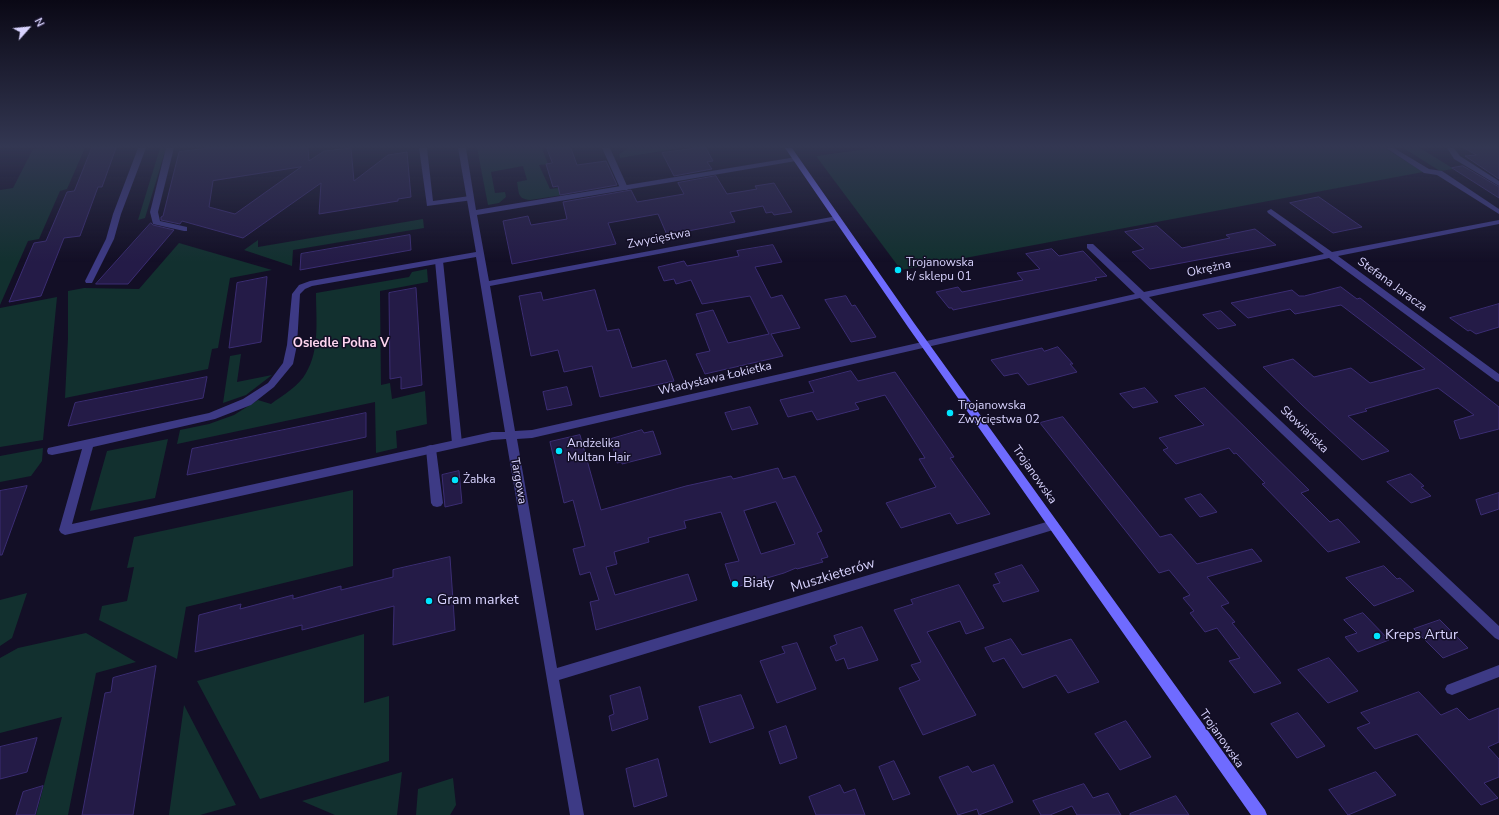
<!DOCTYPE html>
<meta charset="utf-8">
<style>
body{margin:0}
#map{position:relative;width:1499px;height:815px;overflow:hidden;background:#130f26;font-family:"Nunito Sans",sans-serif}
canvas{display:block}
.north{position:absolute;left:8px;top:8px;width:40px;height:40px;-webkit-text-stroke:3px #130f26;paint-order:stroke;rotate:63deg;font-size:11px;font-weight:700;line-height:16px;text-align:center;color:#d9d4ff}
.north::after{content:'';display:block;margin:auto;width:14px;height:18px;background:#d9d4ff;clip-path:polygon(50% 0,100% 100%,50% 72%,0 100%)}
</style>
<div id="map">
<canvas width="1499" height="815"></canvas>
<div class="north">N</div>
</div>
<script>
const context = document.querySelector('canvas').getContext('2d');
context.lineJoin = 'round';
function fillPath(path, color) { context.fillStyle = color; context.fill(path, 'evenodd'); }
function stroke(path, color, width, dash) { context.strokeStyle = color; context.lineWidth = width; context.lineCap = dash ? 'butt' : 'round'; context.setLineDash(dash || []); context.stroke(path); }
function label(font, color, halo, rows, align = 'center') {
  context.font = font + ' "Nunito Sans",sans-serif'; context.lineWidth = 3; context.setLineDash([]); context.textBaseline = 'middle'; context.strokeStyle = halo; context.fillStyle = color; for (const [text, x, y, turn = 0] of rows) {
    context.save(); context.translate(x, y); context.rotate((+turn || 0) * Math.PI / 180); context.textAlign = isNaN(turn) ? turn : align; if (halo) context.strokeText(text, 0, 0); context.fillText(text, 0, 0); context.restore();
  }
}
fillPath(new Path2D(`
 M46,148H85L67,189L60,191L39,239L28,241L0,305V190L13,188L33,149Z
 M160,148H166L145,218L138,220Z
 M477,148H542L548,164L539,165L550,189L567,187L569,194L530,200C517,199 519,192 517,182L527,180L523,166L491,172L495,193L505,192L506,197L499,203L488,205Z
 M628,148H681L620,158L619,154Z
 M873,148H1385L1423,172L901,270L816,156Z
 M1403,148H1420L1454,169L1440,171Z
 M423,219L424,228L293,250L292,266L244,250L258,240V247Z
 M179,243L272,270L230,278L218,348L212,349L208,369L65,398L68,338V291L84,288L139,289Z
 M427,269L428,282L380,291L381,385L390,383L392,399L425,391L427,424L396,431L397,448L376,453L375,402L177,444L180,430L209,424L234,415L258,400L271,404C283,395 299,386 306,373C320,350 316,319 316,293L409,277L412,272Z
 M57,297L43,440L0,447V308Z
 M241,354L237,382L272,375L246,395L223,403L230,356Z
 M168,439L155,498L90,511L107,451Z
 M43,448L42,461L31,476L0,482V456Z
 M353,490V566L186,607L177,659L99,620L102,606L127,601L134,567L127,568L134,537Z
 M27,593L12,638L0,646V600Z
 M86,633L136,662L96,673L68,815H36L62,717L0,733V658L18,648Z
 M364,634V703L389,696V761L260,799L197,681Z
 M184,705L236,805L200,815H169Z
 M402,772L397,815H335L302,801Z
 M453,778L456,805L450,815H416L418,789Z`), '#12302f');
const building = new Path2D(`
 M92,148H116L102,187H98L80,236L64,238L41,296L9,302L34,243L46,241L67,192L74,191Z
 M209,148H308L309,161L324,151L351,148L354,181L388,155L407,152L411,197L398,199V201L319,214L321,183L243,238L182,221L180,224L161,220V217L163,216L179,152ZM301,167L235,214L209,207L213,181Z
 M547,148H571L577,165L606,161L617,185L560,195L558,186L553,187L546,164L552,163Z
 M696,148H706L713,161L707,162L712,169L674,176L662,153Z
 M1464,148H1499V179L1465,156L1476,155Z
 M1463,166L1499,187V198L1452,168Z
 M716,176L727,194L757,189L755,186L774,183L792,212L774,215L772,212L766,213L763,206L730,212L735,222L667,235L658,214L608,223L616,244L512,264L503,221L528,216L531,225L567,219L563,202L631,190L637,202L684,194L678,183Z
 M1319,197L1362,227L1333,233L1290,203Z
 M151,223L153,225L174,230L128,284H96Z
 M1157,226L1182,248L1230,238L1226,235L1255,229L1276,245L1150,269L1132,252L1144,249L1125,232Z
 M410,235L411,250L300,270L301,254Z
 M773,245L782,262L755,267L771,298L782,295L800,328L771,334L783,356L705,374L696,354L710,351L696,314L713,310L728,343L769,334L750,296L702,304L691,280L676,284L674,279L664,281L658,267L684,261L687,266L739,256L737,251Z
 M1052,249L1059,256L1083,251L1107,276L1095,278L1097,280L953,310L952,308H949L936,292L958,287L962,292L1023,280L1017,273L1040,269L1026,254Z
 M267,277L261,342L229,348L237,283Z
 M1341,287L1357,299L1360,298L1499,407V429L1460,439L1454,421L1474,415L1438,388L1365,409L1367,411L1348,416L1389,451L1362,460L1302,405L1263,367L1293,359L1314,377L1351,368L1370,383L1425,369L1341,305L1295,314L1290,309L1248,318L1231,303L1292,290L1299,296H1304Z
 M416,288L422,385L401,389V377L390,379L389,293Z
 M595,290L607,331L619,329L632,368L666,360L674,381L600,397L592,366L564,372L558,350L531,356L519,296L541,292L543,300Z
 M846,296L852,306L855,305L876,337L851,342L825,300Z
 M1499,304V327L1476,334L1470,330L1468,331L1450,318Z
 M1221,311L1236,325L1218,329L1203,315Z
 M1058,347L1073,364H1070L1077,372L1028,385L1018,373L1004,376L991,360L1042,348L1044,351Z
 M851,371L858,381L895,372L954,457L950,458L990,514L957,524L950,513L901,528L886,503L936,487L919,459L925,458L885,395L855,403L859,409L817,420L812,411L788,417L780,400L814,392L809,382Z
 M207,377L203,398L68,426L75,403Z
 M567,387L572,405L547,410L543,392Z
 M1145,388L1158,402L1133,408L1120,394Z
 M1205,388L1309,490L1301,493L1330,522L1338,519L1360,542L1328,552L1262,484L1265,483L1236,453L1234,454L1229,448L1176,464L1163,450L1168,448L1159,438L1204,425L1175,396Z
 M750,407L758,424L732,430L725,413Z
 M366,413V437L187,475L192,449Z
 M1063,417L1160,537L1171,534L1197,564L1252,549L1262,561L1207,577L1229,603L1221,606L1235,622L1232,623L1281,683L1254,693L1229,661L1240,658L1217,628L1205,632L1190,613L1194,611L1183,598L1190,595L1169,570L1159,573L1040,423Z
 M642,430L644,433L653,431L661,454L622,464V462L617,463L611,439Z
 M580,435L601,510L686,486L731,476L733,479L778,468L783,479L795,476L822,531L817,533L828,557L821,559L823,562L797,569L796,568L784,573L733,588L725,564L739,561L721,512L684,521L686,528L648,538L649,542L614,552L617,564L606,567L615,595L688,574L697,600L596,630L590,602L599,600L590,572L580,575L573,549L585,546L573,500L564,503L550,442ZM776,502L795,544L761,554L744,511Z
 M459,471L462,503L445,507L442,475Z
 M1411,474L1424,486L1421,487L1431,496L1411,503L1387,482Z
 M27,486L2,555H0V491Z
 M1499,493V509L1481,515L1476,500Z
 M1201,494L1217,512L1200,517L1185,499Z
 M450,557L455,630L393,645L394,606L302,630V625L195,652L199,615L241,604L240,609L293,595V599L341,586V590L393,577V570Z
 M1022,565L1039,591L1003,602L993,585L1000,583L995,574Z
 M1384,566L1397,579L1400,578L1414,591L1374,606L1346,578Z
 M959,585L984,628L966,634L960,621L927,632L976,715L923,735L899,688L920,680L911,665L921,662L894,610L913,604L911,600Z
 M1363,613L1389,640L1358,652L1345,637L1357,633L1344,620Z
 M1440,620L1468,648L1443,658L1414,629Z
 M862,627L878,660L848,669L844,658L836,661L830,647L837,644L834,636Z
 M1011,639L1022,655L1071,639L1099,682L1068,693L1056,675L1023,688L1004,658L993,662L985,648Z
 M797,643L816,689L777,703L760,661L785,653L782,647Z
 M1329,658L1358,691L1328,703L1298,670Z
 M156,666L133,815H82L105,693L111,692L113,678Z
 M640,687L648,719L612,731L609,716L614,714L610,696Z
 M1419,692L1441,715L1457,708L1469,720L1499,708V742L1488,747L1499,759V777L1484,783L1498,798L1481,805L1417,734L1375,749L1357,728L1370,723L1361,713Z
 M741,695L754,728L710,743L699,707Z
 M1298,713L1325,746L1297,758L1271,724Z
 M1126,721L1151,757L1120,770L1095,734Z
 M786,726L797,758L780,764L769,732Z
 M37,738L27,772L0,779V747Z
 M658,759L667,796L634,807L626,769Z
 M894,761L910,794L893,800L879,767Z
 M994,765L1013,802L979,815L977,809L958,815L939,777L968,766L972,772Z
 M1376,772L1396,795L1348,815L1329,790Z
 M1084,784L1093,798L1108,793L1121,815H1077L1072,806L1050,815H1041L1033,801Z
 M840,785L844,793L855,789L865,815H816L809,797Z
 M43,786L35,815H16L23,792Z
 M1176,796L1189,815H1130V814Z`);
fillPath(building, '#241b47');
stroke(building, '#3b2d73', 1);
fillPath(new Path2D(`
 M166,148H174L158,212L160,221L187,227V231H184L153,224L150,212Z
 M419,148H427L433,201L470,196H473V200L427,206Z
 M602,148H610L628,188L627,190H624L620,188Z
 M1386,148H1394L1429,169L1442,171L1499,209V214L1437,175L1424,173Z
 M436,259H439L443,261L462,443L461,446H453L452,443L435,261Z
 M431,445L435,446L436,449L443,503L441,506L437,507L433,506L431,503L426,449L427,446Z
 M1499,665V677L1452,695L1447,693L1445,689L1447,685Z`), '#3d3a85');
fillPath(new Path2D(`
 M138,148H146L121,214L114,239L92,283H86L85,281L106,239L113,214Z
 M458,148H466L476,210L796,157L800,159L796,161L477,215L489,281L837,216L841,218L837,220L490,286L515,431L532,430L1135,294L1087,248V244H1093L1144,292L1324,254L1268,213L1267,211L1271,209L1332,252L1499,220V224L1338,256L1499,374V382L1496,381L1329,258L1149,297L1499,626V640L1495,638L1140,298L532,438L517,439L557,668L1053,520L1057,522L1059,525L1057,528L1053,530L559,680L584,815H570L506,439L492,440L65,535L61,533L59,530L82,449L52,455L48,454L47,451L48,448L209,413L243,399L268,383L283,363L287,345L292,294L299,285L310,281L476,252ZM476,257L505,432H492L72,524L93,447L215,419L251,405L274,387L293,364L297,345L300,294L305,289L312,286Z
 M1447,148H1454L1460,156L1499,181V186L1454,159Z`), '#3d3a85');
fillPath(new Path2D(`
 M785,148H792L914,323L1265,810L1267,815H1251L908,327Z`), '#6f6bff');
const sky = context.createLinearGradient(0, 0, 0, 262);
sky.addColorStop(0, '#0a0815');
sky.addColorStop(0.56, '#333752');
sky.addColorStop(1, '#33375200');
context.fillStyle = sky;
context.fillRect(0, 0, 1499, 262);
for (const [x, y, r, color] of [
 [898,270,4,"#00e5ff"],
 [950,413,4,"#00e5ff"],
 [559,451,4,"#00e5ff"],
 [455,480,4,"#00e5ff"],
 [735,584,4,"#00e5ff"],
 [429,601,4,"#00e5ff"],
 [1377,636,4,"#00e5ff"]
]) { const dot = new Path2D(); dot.arc(x, y, r, 0, 2 * Math.PI); context.fillStyle = color; context.fill(dot); stroke(dot, '#130f26', 1.5); }
label('12px', '#d9d4ff', '#130f26', [
 ["Zwycięstwa",659,239,-11],
 ["Okrężna",1209,269,-12],
 ["Stefana Jaracza",1392,285,36],
 ["Władysława Łokietka",715,379,-13],
 ["Słowiańska",1304,430,44],
 ["Trojanowska",1034,475,55],
 ["Targowa",518,481,80],
 ["Trojanowska",1221,739,55]
]);
label('12px', '#d9d4ff', '#130f26', [
 ["Trojanowska",906,263],
 ["k/ sklepu 01",906,277],
 ["Trojanowska",958,406],
 ["Zwycięstwa 02",958,420],
 ["Andżelika",567,444],
 ["Multan Hair",567,458],
 ["Żabka",463,480]
], 'left');
label('bold 13px', '#ffd6f0', '#130f26', [
 ["Osiedle Polna V",341,344]
]);
label('14px', '#d9d4ff', '#130f26', [
 ["Muszkieterów",833,576,-17]
]);
label('14px', '#d9d4ff', '#130f26', [
 ["Biały",743,584],
 ["Gram market",437,601],
 ["Kreps Artur",1385,636]
], 'left');
</script>
